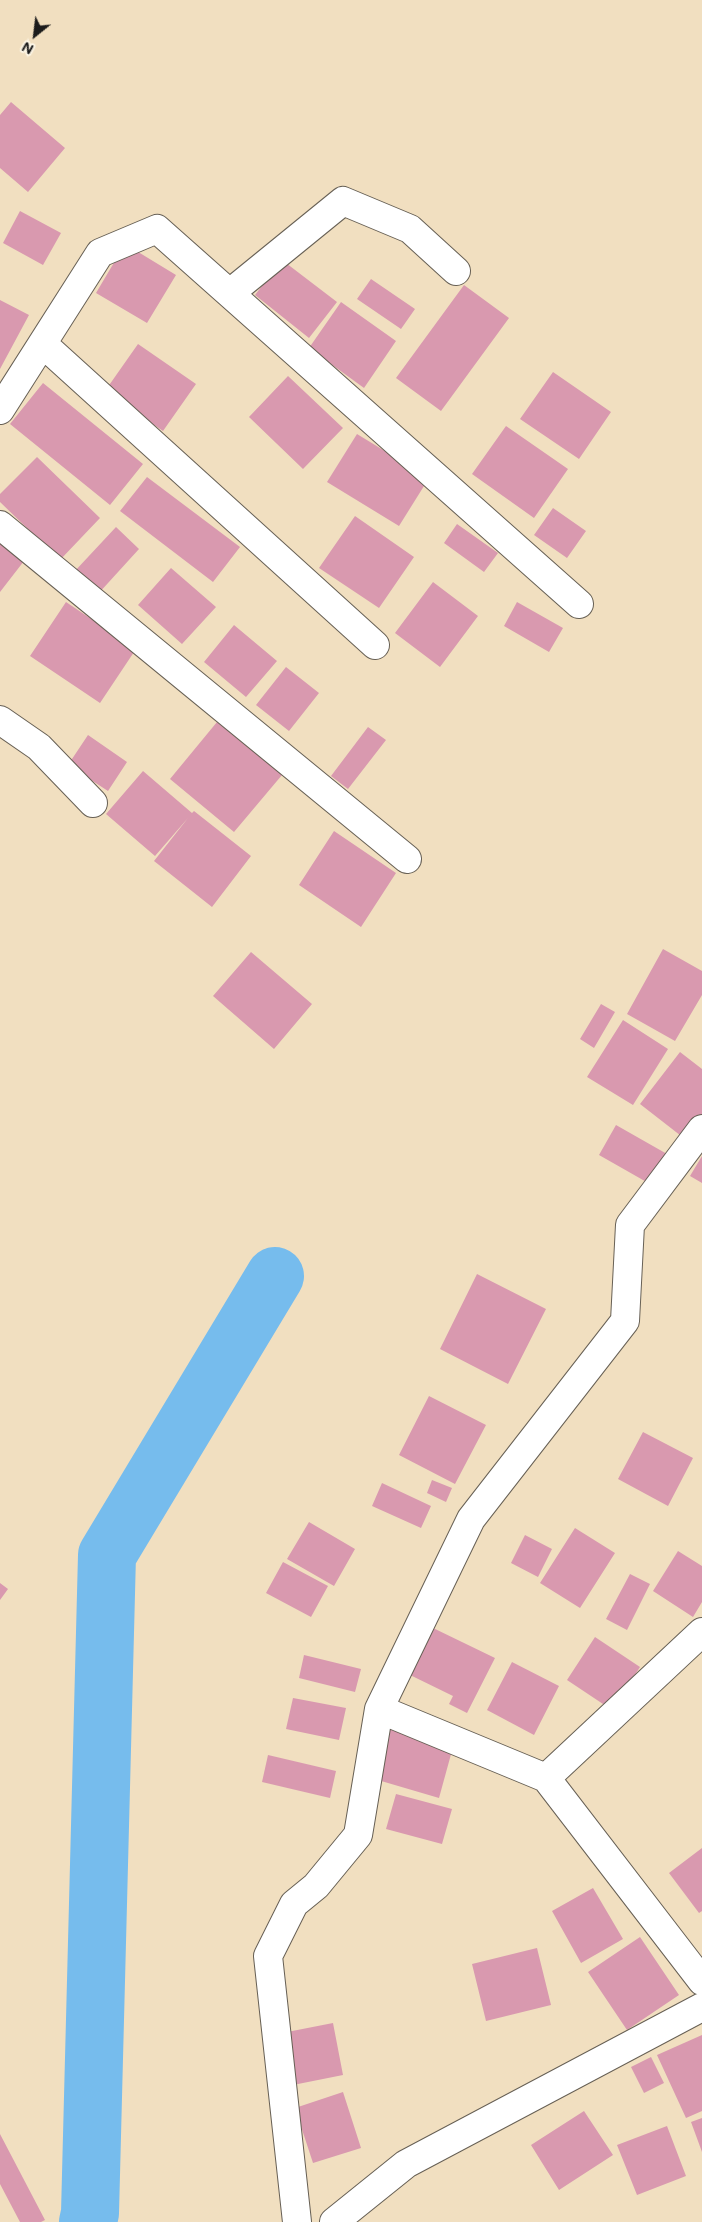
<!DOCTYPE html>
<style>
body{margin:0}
#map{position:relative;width:702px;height:2222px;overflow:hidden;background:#f1dfc0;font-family:Mali,sans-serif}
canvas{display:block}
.north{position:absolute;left:10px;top:10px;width:50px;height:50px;-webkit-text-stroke:4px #fcf5e5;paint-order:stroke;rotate:209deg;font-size:14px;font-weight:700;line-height:20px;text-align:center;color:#1c1c1c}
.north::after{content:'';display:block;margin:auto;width:18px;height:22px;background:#1c1c1c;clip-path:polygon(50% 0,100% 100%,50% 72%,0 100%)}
</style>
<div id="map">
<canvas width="702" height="2222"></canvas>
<div class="north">N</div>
</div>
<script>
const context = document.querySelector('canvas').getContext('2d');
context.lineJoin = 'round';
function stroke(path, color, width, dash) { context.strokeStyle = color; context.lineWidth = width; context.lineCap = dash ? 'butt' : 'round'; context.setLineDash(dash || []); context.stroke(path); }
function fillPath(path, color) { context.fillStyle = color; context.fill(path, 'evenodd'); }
stroke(new Path2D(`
 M88,2222L90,2213L107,1555L275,1276`), '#76bced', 58);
fillPath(new Path2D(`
 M11,102L65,148L28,192L0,168V115Z
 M20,211L61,233L43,265L3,243Z
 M125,244L176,275L147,323L96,293Z
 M282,260L337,302L309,338L255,295Z
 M371,279L415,309L401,329L357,299Z
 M464,285L509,318L441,411L396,378Z
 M0,300L29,315L0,369Z
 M341,302L396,341L364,388L309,348Z
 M138,344L196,384L163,431L105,391Z
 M553,372L611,412L579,459L520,419Z
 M288,376L343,428L303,469L249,417Z
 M43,383L143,464L110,505L10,424Z
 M506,426L568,469L534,518L472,474Z
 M357,434L429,478L399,526L327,482Z
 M37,457L100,518L60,560L0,502V494Z
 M147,477L240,547L213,582L120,511Z
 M553,508L586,531L567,558L534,535Z
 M355,516L414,557L379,608L319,568Z
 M457,524L498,553L484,572L444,543Z
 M116,527L139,549L98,594L74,572Z
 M0,542L24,561L0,592Z
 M171,568L216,607L182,644L138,605Z
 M433,582L478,616L440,667L395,633Z
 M66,602L136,649L100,703L30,656Z
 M517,602L563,628L549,652L504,626Z
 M234,625L277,661L246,697L204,662Z
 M286,667L319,693L289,731L256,705Z
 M217,722L282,775L234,832L170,779Z
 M368,727L386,740L348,789L331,776Z
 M88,735L127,762L108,791L68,765Z
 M143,771L192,813L194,811L251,856L212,907L154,861L188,818L155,856L106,814Z
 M334,831L396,873L361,927L299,885Z
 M663,949L702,971V995L675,1041L627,1014Z
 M251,952L312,1004L274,1049L213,996Z
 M601,1004L615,1012L594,1048L580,1039Z
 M623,1020L668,1049L633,1105L587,1077Z
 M680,1052L702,1069V1117L685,1139L640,1104Z
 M616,1125L667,1154L650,1184L599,1155Z
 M702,1156V1183L690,1176Z
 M477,1274L546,1309L508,1384L440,1349Z
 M429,1396L486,1425L455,1484L399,1455Z
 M643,1432L693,1458L668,1506L618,1479Z
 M432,1480L452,1488L446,1502L427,1493Z
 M382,1483L431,1506L421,1528L372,1506Z
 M309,1522L355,1549L334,1586L287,1559Z
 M575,1528L615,1553L580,1608L540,1583Z
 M525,1535L552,1549L538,1577L511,1563Z
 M678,1551L702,1566V1602L693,1617L653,1591Z
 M283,1562L328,1586L311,1617L266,1593Z
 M630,1574L650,1584L627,1630L606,1619Z
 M0,1583L8,1589L0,1600Z
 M431,1627L495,1658L467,1713L449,1704L453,1696L408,1674Z
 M595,1637L640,1667L612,1710L567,1680Z
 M304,1655L361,1669L355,1692L299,1678Z
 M512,1662L559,1686L534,1735L487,1710Z
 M293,1698L346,1708L339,1740L286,1729Z
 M385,1728L453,1747L439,1798L371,1778Z
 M268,1755L336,1771L330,1798L262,1782Z
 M396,1794L452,1809L442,1844L386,1829Z
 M702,1848V1911L699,1913L669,1873Z
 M593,1888L623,1939L581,1963L552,1911Z
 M640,1937L679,1995L627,2030L588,1972Z
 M537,1948L551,2005L486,2021L472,1964Z
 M333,2023L343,2075L288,2086L277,2034Z
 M702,2035V2111L686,2118L657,2055Z
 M651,2057L664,2083L644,2093L631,2067Z
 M343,2092L361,2148L313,2163L295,2108Z
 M584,2111L613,2155L559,2190L531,2145Z
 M702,2118V2152L691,2122Z
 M667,2126L686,2176L637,2195L617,2145Z
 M0,2134L45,2220L41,2222H20L0,2184Z`), '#d999af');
const street = new Path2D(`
 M230,293L343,201L410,229L456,271
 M43,344L375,645
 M0,410L100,253L157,229L579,604
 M0,525L407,859
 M0,720L39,747L93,803
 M379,1709L546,1778L702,1981
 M546,1778L702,1632
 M297,2222L268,1956L294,1904L316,1886L358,1835L379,1709L471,1519L625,1321L630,1225L702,1129
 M334,2222L406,2164L702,2007`);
stroke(street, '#676055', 30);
stroke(street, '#fff', 28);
</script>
